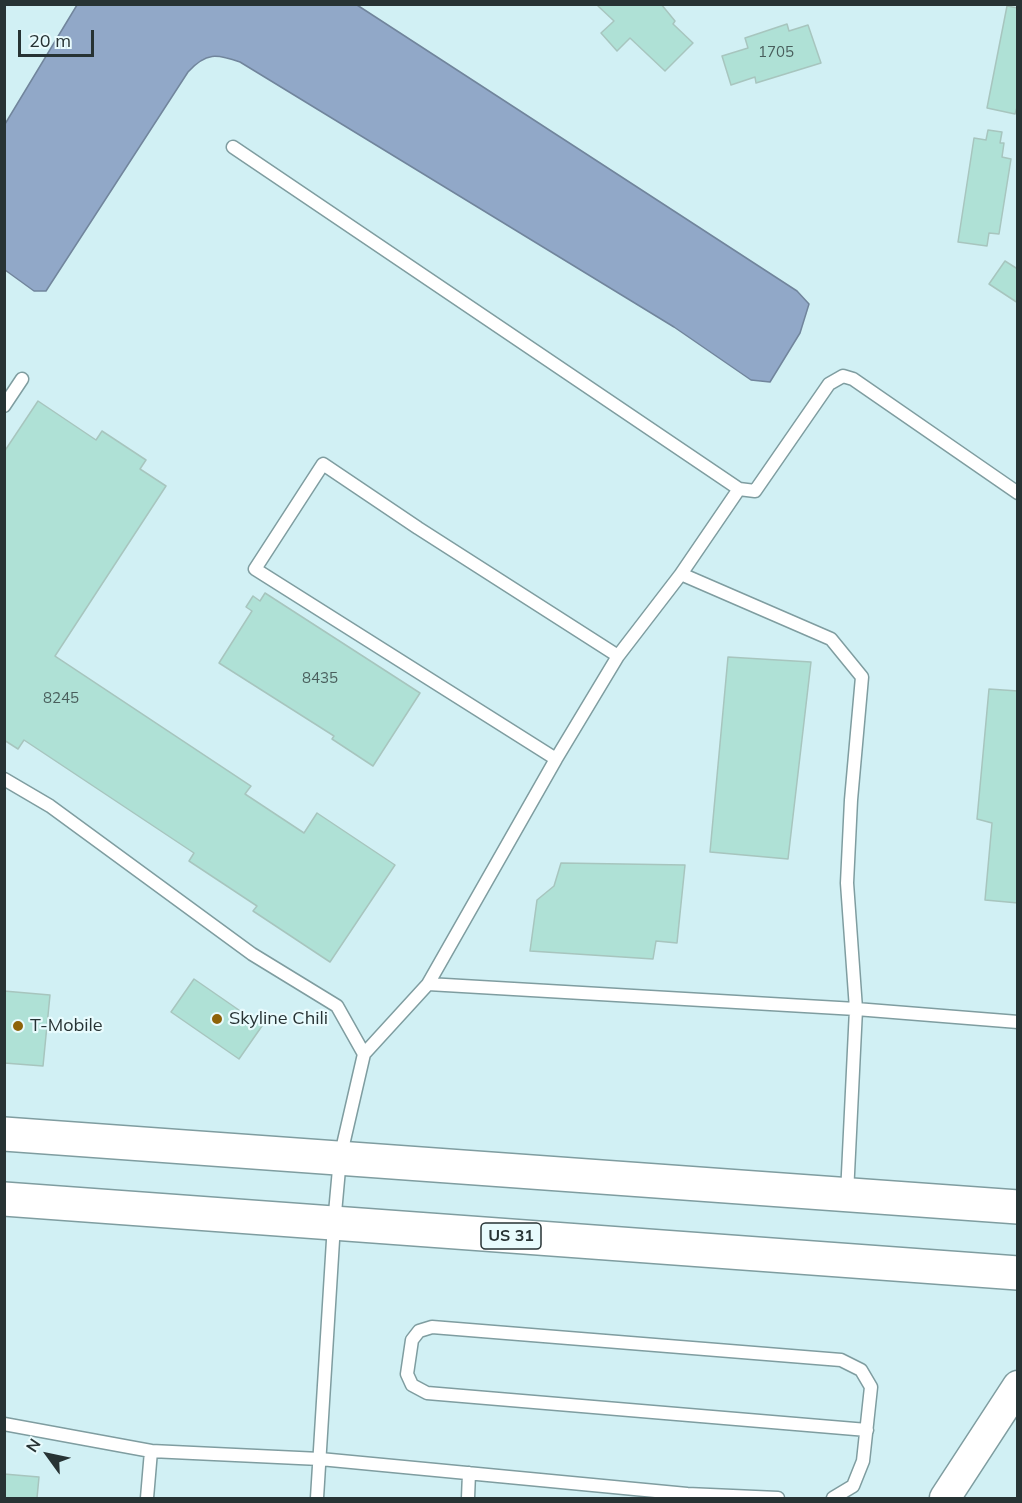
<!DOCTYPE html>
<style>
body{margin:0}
#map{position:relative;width:1022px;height:1503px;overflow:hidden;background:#d1f0f4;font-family:Mulish,sans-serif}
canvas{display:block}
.frame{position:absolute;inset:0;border:6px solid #273334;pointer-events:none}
.north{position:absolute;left:18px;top:1425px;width:60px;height:60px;-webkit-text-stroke:4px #e8fbfd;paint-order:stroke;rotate:303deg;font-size:16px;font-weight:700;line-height:24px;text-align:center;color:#273334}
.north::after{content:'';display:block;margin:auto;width:21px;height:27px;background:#273334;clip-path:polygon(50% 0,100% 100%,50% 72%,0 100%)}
.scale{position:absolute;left:18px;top:30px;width:76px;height:27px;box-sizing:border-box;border:3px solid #273334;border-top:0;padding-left:8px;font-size:18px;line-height:21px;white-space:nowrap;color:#273334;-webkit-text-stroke:4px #e8fbfd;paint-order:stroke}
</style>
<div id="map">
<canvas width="1022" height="1503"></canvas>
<div class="frame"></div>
<div class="north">N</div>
<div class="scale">20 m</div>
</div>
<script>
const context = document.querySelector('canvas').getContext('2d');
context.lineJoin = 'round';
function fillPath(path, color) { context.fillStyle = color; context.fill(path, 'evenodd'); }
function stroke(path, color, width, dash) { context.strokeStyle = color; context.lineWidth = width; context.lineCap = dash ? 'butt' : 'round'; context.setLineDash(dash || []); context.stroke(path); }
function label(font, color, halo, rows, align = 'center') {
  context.font = font + ' Mulish,sans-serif'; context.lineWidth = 4.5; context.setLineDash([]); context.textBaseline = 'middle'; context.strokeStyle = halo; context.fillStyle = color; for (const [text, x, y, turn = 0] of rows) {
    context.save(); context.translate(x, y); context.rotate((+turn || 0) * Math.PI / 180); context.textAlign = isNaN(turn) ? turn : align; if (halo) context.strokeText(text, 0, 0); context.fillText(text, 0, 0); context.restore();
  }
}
const water = new Path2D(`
 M77,5H357L797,291L809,304L800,333L770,382L751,380L674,327L240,62C217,54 206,52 188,72L46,291H34L5,270V124Z`);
fillPath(water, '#91a8c8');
stroke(water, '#71859c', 1.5);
const building = new Path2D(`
 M599,4H661L675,21L673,24L693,43L665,71L630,38L617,51L601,33L614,21L598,6Z
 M1007,6L1018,8V104L1015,114L987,108Z
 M787,24L789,31L808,25L821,63L756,83L755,77L731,85L722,56L748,48L745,38Z
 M988,130L1002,132L1000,143H1004L1002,157L1011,159L999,234L989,233L987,246L958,242L974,138L986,140Z
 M1005,261L1016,268L1018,266V303L989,284Z
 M38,401L96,440L102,431L146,460L140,469L166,486L55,656L251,786L245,794L304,833L317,813L395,865L330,962L253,911L257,906L189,861L194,853L24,740L18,749L4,740V452Z
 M265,593L420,693L373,766L332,739L334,736L219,663L252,611L246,607L253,596L260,601Z
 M728,657L811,662L788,859L710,852Z
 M989,689L1018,691V903L985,900L992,823L977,819Z
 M561,863L685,865L677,943L656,941L653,959L530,951L537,900L554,886Z
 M194,979L262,1026L239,1059L171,1012Z
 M4,991L50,995L43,1066L4,1063Z
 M4,1474L39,1477L37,1498H4Z`);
fillPath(building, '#afe1d6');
stroke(building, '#a7c5be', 1.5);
const service = new Path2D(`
 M233,147L739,489L755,491L829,384L843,376L853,379L1018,493
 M4,406L22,379
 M739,489L681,574L831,639L862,677L851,800L847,883L856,1009L847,1194
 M556,759L255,569L323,464L418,528L618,656
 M4,779L50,806L252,954L337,1006L364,1054L340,1158L334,1224L317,1498
 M428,984L856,1009L1018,1022
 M364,1054L428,984L556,759L618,656L681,574
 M4,1424L151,1451
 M687,1494L778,1498
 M147,1498L151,1451L320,1459L687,1494L686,1498
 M468,1498L469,1473
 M833,1498L853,1486L863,1461L871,1387L861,1370L841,1360L432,1327L419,1331L412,1340L407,1374L412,1385L427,1393L867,1430`);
const tertiary = new Path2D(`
 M945,1498L1018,1386`);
const primary = new Path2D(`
 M4,1134L1018,1207
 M4,1199L1018,1273`);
stroke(service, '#7f9da0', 15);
stroke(tertiary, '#7f9da0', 33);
stroke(primary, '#7f9da0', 36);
stroke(service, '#fff', 12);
stroke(tertiary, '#fff', 30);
stroke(primary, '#fff', 33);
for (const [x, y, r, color] of [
 [217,1019,6,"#8e6309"],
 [18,1026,6,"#8e6309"]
]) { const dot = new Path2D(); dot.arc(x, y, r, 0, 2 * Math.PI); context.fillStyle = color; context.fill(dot); stroke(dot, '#e8fbfd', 2); }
label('15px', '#495e5c', null, [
 ["1705",776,52],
 ["8435",320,678],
 ["8245",61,698]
]);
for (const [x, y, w] of [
 [511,1236,60]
]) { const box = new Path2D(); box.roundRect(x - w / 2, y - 13, w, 26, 4.5); context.fillStyle = '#e8fbfd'; context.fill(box); stroke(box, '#273334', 1.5); }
label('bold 16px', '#273334', null, [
 ["US 31",511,1236]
]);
label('18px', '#273334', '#e8fbfd', [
 ["Skyline Chili",229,1019],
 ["T-Mobile",30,1026]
], 'left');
</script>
